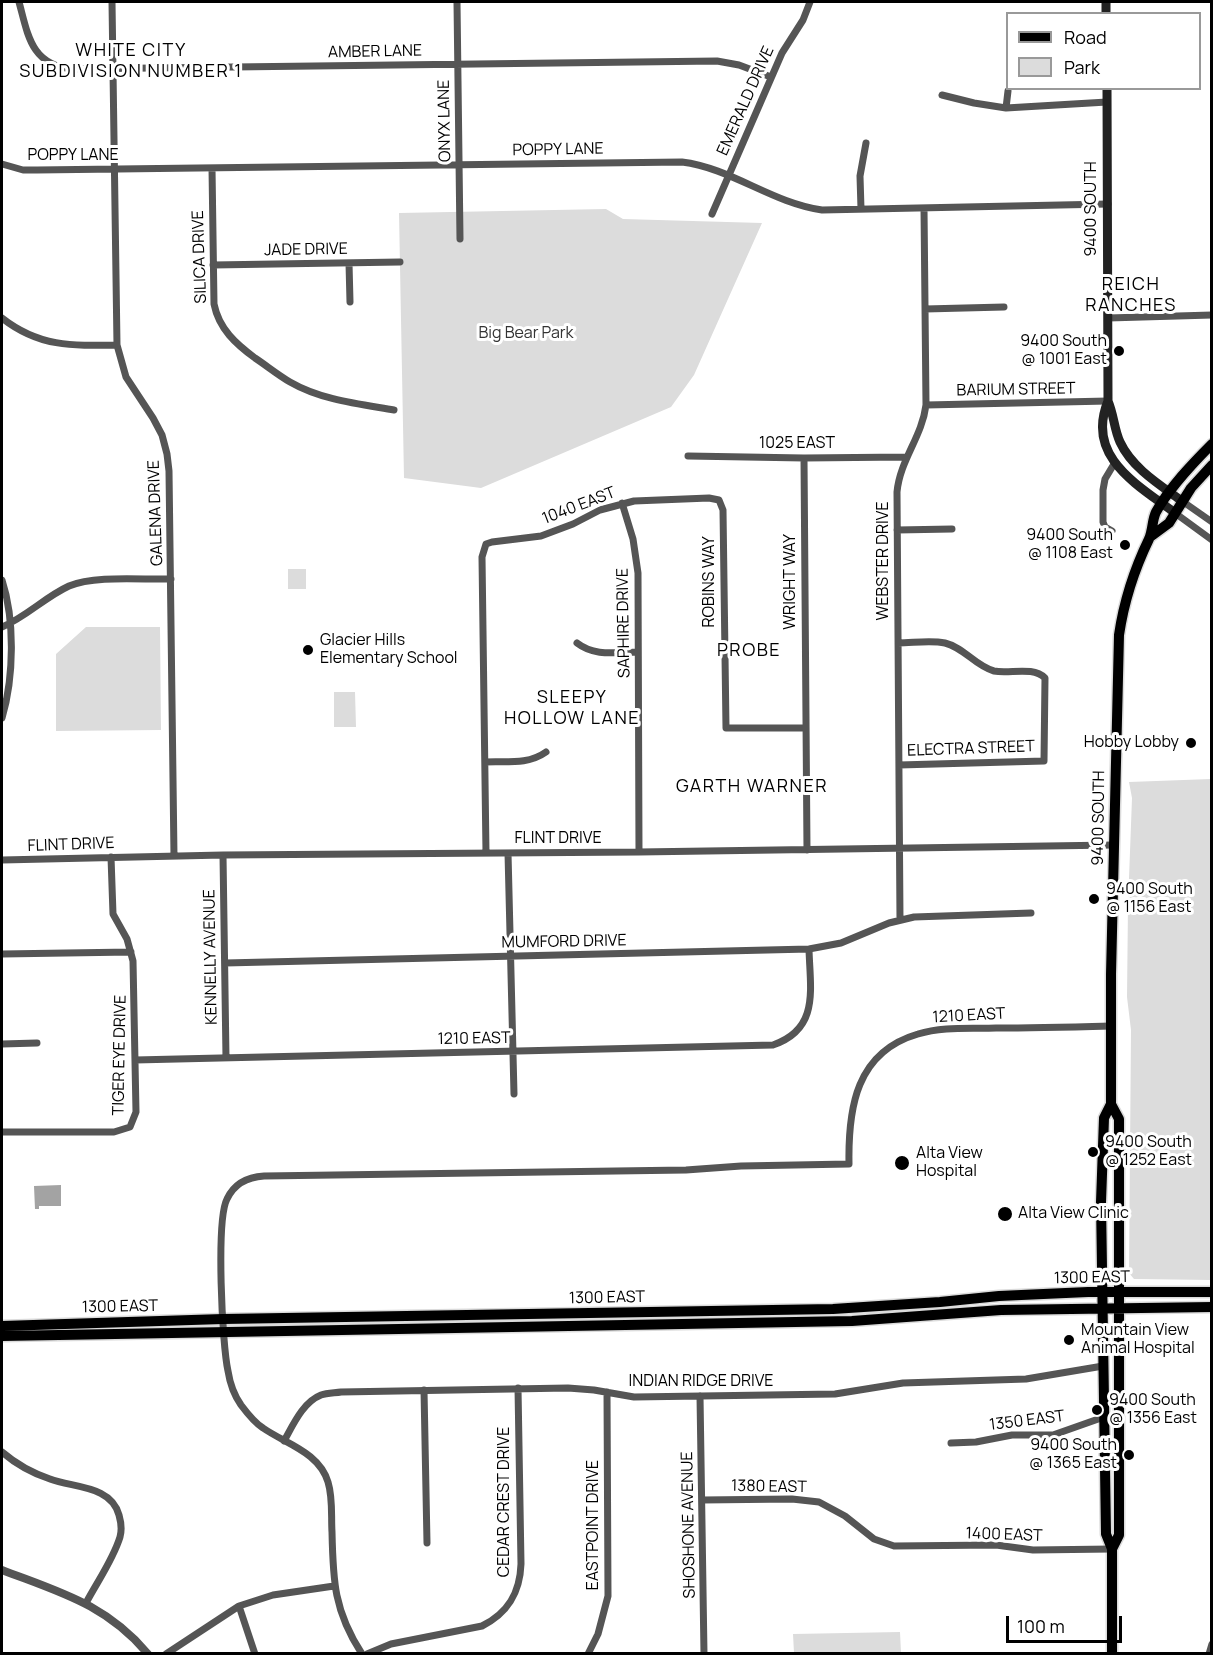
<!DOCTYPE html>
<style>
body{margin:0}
#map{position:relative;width:1213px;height:1655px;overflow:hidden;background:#fff;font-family:Manrope,sans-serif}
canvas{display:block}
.frame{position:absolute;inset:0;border:3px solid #000;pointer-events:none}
.legend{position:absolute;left:1006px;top:12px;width:195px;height:78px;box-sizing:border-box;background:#fff;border:2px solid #999;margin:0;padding:8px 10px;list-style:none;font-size:18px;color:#000}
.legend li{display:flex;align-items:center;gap:12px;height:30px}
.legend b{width:30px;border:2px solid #999}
.scale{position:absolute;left:1006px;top:1616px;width:116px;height:27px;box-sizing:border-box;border:3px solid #000;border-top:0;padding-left:8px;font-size:18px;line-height:21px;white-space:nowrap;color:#000;-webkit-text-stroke:4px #fff;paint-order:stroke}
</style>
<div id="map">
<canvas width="1213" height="1655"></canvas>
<div class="frame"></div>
<ul class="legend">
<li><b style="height:8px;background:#000"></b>Road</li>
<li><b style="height:16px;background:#dcdcdc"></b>Park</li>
</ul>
<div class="scale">100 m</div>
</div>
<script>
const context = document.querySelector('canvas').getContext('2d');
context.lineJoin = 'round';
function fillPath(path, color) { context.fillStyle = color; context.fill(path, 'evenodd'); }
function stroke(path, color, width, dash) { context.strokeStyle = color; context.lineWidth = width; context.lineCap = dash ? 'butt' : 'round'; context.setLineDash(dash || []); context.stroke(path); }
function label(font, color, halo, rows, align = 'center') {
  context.font = font + ' Manrope,sans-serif'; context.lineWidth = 6; context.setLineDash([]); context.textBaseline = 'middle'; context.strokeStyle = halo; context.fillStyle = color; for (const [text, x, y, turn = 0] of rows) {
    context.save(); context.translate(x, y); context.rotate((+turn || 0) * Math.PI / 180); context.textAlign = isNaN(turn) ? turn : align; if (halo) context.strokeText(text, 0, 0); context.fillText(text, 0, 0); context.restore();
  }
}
fillPath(new Path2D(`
 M606,209L623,219L762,223L694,375L671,407L481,488L404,478L399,213Z
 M288,569H306V589H288Z
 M86,627H160L161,730L56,731V654Z
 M334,692H355L356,727H334Z
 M1211,779V1280L1134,1279L1129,1273L1131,1030L1127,997L1128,905L1132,798L1129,782Z
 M900,1632L901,1653H794L793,1634Z`), '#dcdcdc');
fillPath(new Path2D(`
 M61,1185V1206H39V1209H35L34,1186Z`), '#a3a3a3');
const primary = new Path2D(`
 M1150,537L1169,523L1191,488L1212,465
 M1111,1104L1119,1119V1535L1112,1549
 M2,1326L223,1319L833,1309L940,1302L999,1296L1088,1292H1212
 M2,1336L852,1321L1001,1310L1212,1307
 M1112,1654V1549L1106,1534L1101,1202L1104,1118L1111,1104V974L1119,635C1124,601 1134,570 1149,539C1153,530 1152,520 1156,512C1170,487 1192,464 1212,444`);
stroke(primary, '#dbdbdb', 13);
stroke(new Path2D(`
 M19,2C28,35 31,65 72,69L717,61L739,65L771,77
 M112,2L117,345L126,377L153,418L162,435L167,454L169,471L174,856
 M457,2L460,239
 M942,95L974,103L1006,108L1107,102
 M1006,108L1008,91
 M2,164L23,170H37L682,162C731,168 772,203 822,210L1108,204
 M212,168L214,304C219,329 236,344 255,358C267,366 278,375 290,382C321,400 359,404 394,410
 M861,209L860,176L866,143
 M712,214L782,53L803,20L810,2
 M349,263L350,302
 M213,265L400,262
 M925,309L1004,307
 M2,318C39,347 72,346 117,345
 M1108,318L1212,315
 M926,405L1108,401
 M688,456L804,458L906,457
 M804,458L807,850
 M1182,501L1212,522
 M622,503L633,539L638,573L639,852
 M1175,513L1212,540
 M897,530L952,529
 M1112,531L1105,527L1103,522V490L1105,479L1114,464
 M2,580C15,620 14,677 2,718
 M2,627C26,617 45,597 69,586C95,575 143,580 171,579
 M577,643C595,657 616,652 638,652
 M898,643C913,643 930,640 945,643C965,648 975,666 994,671C1010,674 1033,666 1045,678L1044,761L899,765
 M485,762C506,761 528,765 546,752
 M486,853L482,557L486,544L492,542L541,536L573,524L600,510L634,501L709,498L719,500L723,510L726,728H806
 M508,853L514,1094
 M223,855L226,1058
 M2,860L223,855L639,852L1114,845
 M900,920L897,492C900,460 922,437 926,405L924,208
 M2,954L131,952
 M225,963L809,949L841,943L889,923L914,917L1031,913
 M2,1044L37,1043
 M135,1060L773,1045C820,1029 810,989 809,949
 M2,1132H114L130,1127L136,1112L133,961L127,939L113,914L111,857
 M424,1390L427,1543
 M700,1396L704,1654
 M284,1441C293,1425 303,1402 321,1395C327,1393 335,1393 341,1392L568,1388L594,1390L634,1397L835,1394L903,1383L1026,1379L1103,1366
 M951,1443L976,1442L1012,1435H1053L1104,1417
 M2,1452C16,1464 32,1473 50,1479C73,1488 111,1485 119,1515C121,1522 122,1530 120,1537C113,1560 97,1582 86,1603
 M702,1500L792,1499L819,1502L845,1516L874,1539L894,1546L996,1545L1033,1550L1112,1549
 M239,1606L255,1654
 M166,1654L239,1606L273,1595L334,1586
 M362,1654C334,1611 333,1581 332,1532C331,1516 333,1498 328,1482C319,1452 286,1444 263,1428C255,1423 247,1413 241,1405C234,1395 230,1384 228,1371C222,1344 216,1220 227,1199C234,1184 248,1177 264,1176L686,1170L741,1166L849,1164C848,1108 856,1052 918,1034C943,1026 971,1029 996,1028C1034,1028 1073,1027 1111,1026
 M367,1654L391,1644L482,1626C508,1613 520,1593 521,1564L518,1388
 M588,1654L598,1634L608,1596L607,1392
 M1209,1654L1212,1644`), '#555', 7);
stroke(new Path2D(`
 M2,1570C59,1592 106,1604 148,1654`), '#555', 8);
stroke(new Path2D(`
 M1106,2V14
 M1107,88L1108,401C1085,457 1138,485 1175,513
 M1108,401C1114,415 1114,429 1120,442C1132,468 1160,485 1182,501`), '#222', 9);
stroke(primary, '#000', 10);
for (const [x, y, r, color] of [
 [1119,351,6,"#000"],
 [1125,545,6,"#000"],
 [308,650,6,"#000"],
 [1191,743,6,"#000"],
 [1094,899,6,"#000"],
 [1093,1152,6,"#000"],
 [902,1163,8,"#000"],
 [1005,1214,8,"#000"],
 [1069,1340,6,"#000"],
 [1097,1410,6,"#000"],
 [1129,1455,6,"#000"]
]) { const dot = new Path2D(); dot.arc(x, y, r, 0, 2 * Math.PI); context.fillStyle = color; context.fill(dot); stroke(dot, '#fff', 2); }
label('16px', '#000', '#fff', [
 ["AMBER LANE",375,52,-1],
 ["EMERALD DRIVE",746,101,-66],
 ["ONYX LANE",445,121,-91],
 ["POPPY LANE",558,150,-1],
 ["POPPY LANE",73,156],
 ["9400 SOUTH",1092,209,-90],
 ["JADE DRIVE",306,250,-1],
 ["SILICA DRIVE",200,257,-92],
 ["BARIUM STREET",1016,390,-1],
 ["1025 EAST",797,444],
 ["1040 EAST",579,506,-21],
 ["GALENA DRIVE",156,513,-92],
 ["WEBSTER DRIVE",884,561,-90],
 ["ROBINS WAY",710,582,-90],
 ["WRIGHT WAY",791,582,-90],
 ["SAPHIRE DRIVE",624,623,-91],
 ["ELECTRA STREET",971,749,-2],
 ["9400 SOUTH",1099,818,-89],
 ["FLINT DRIVE",558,839],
 ["FLINT DRIVE",71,845,-2],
 ["MUMFORD DRIVE",564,942,-1],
 ["KENNELLY AVENUE",211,957,-91],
 ["1210 EAST",969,1016,-3],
 ["1210 EAST",474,1039,-1],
 ["TIGER EYE DRIVE",120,1055,-89],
 ["1300 EAST",1092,1278,-1],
 ["1300 EAST",607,1298,-1],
 ["1300 EAST",120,1307,-1],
 ["INDIAN RIDGE DRIVE",701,1382],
 ["1350 EAST",1027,1421,-7],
 ["1380 EAST",769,1487,1],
 ["CEDAR CREST DRIVE",505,1502,-90],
 ["EASTPOINT DRIVE",594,1525,-90],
 ["SHOSHONE AVENUE",689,1525,-91],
 ["1400 EAST",1004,1535,2]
]);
label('16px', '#333', '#fff', [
 ["Big Bear Park",526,334]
]);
label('16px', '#000', '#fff', [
 ["9400 South",1107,342,"right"],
 ["@ 1001 East",1107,360,"right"],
 ["9400 South",1113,536,"right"],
 ["@ 1108 East",1113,554,"right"],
 ["Glacier Hills",320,641],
 ["Elementary School",320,659],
 ["Hobby Lobby",1179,743,"right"],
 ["9400 South",1106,890],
 ["@ 1156 East",1106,908],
 ["9400 South",1105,1143],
 ["@ 1252 East",1105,1161],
 ["Alta View",916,1154],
 ["Hospital",916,1172],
 ["Alta View Clinic",1018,1214],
 ["Mountain View",1081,1331],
 ["Animal Hospital",1081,1349],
 ["9400 South",1109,1401],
 ["@ 1356 East",1109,1419],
 ["9400 South",1117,1446,"right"],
 ["@ 1365 East",1117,1464,"right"]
], 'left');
context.letterSpacing = '1.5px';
label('18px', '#000', '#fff', [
 ["WHITE CITY",131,51],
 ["SUBDIVISION NUMBER 1",131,72],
 ["REICH",1131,285],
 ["RANCHES",1131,306],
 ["PROBE",749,651],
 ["SLEEPY",572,698],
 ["HOLLOW LANE",572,719],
 ["GARTH WARNER",752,787]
]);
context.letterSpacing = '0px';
</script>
